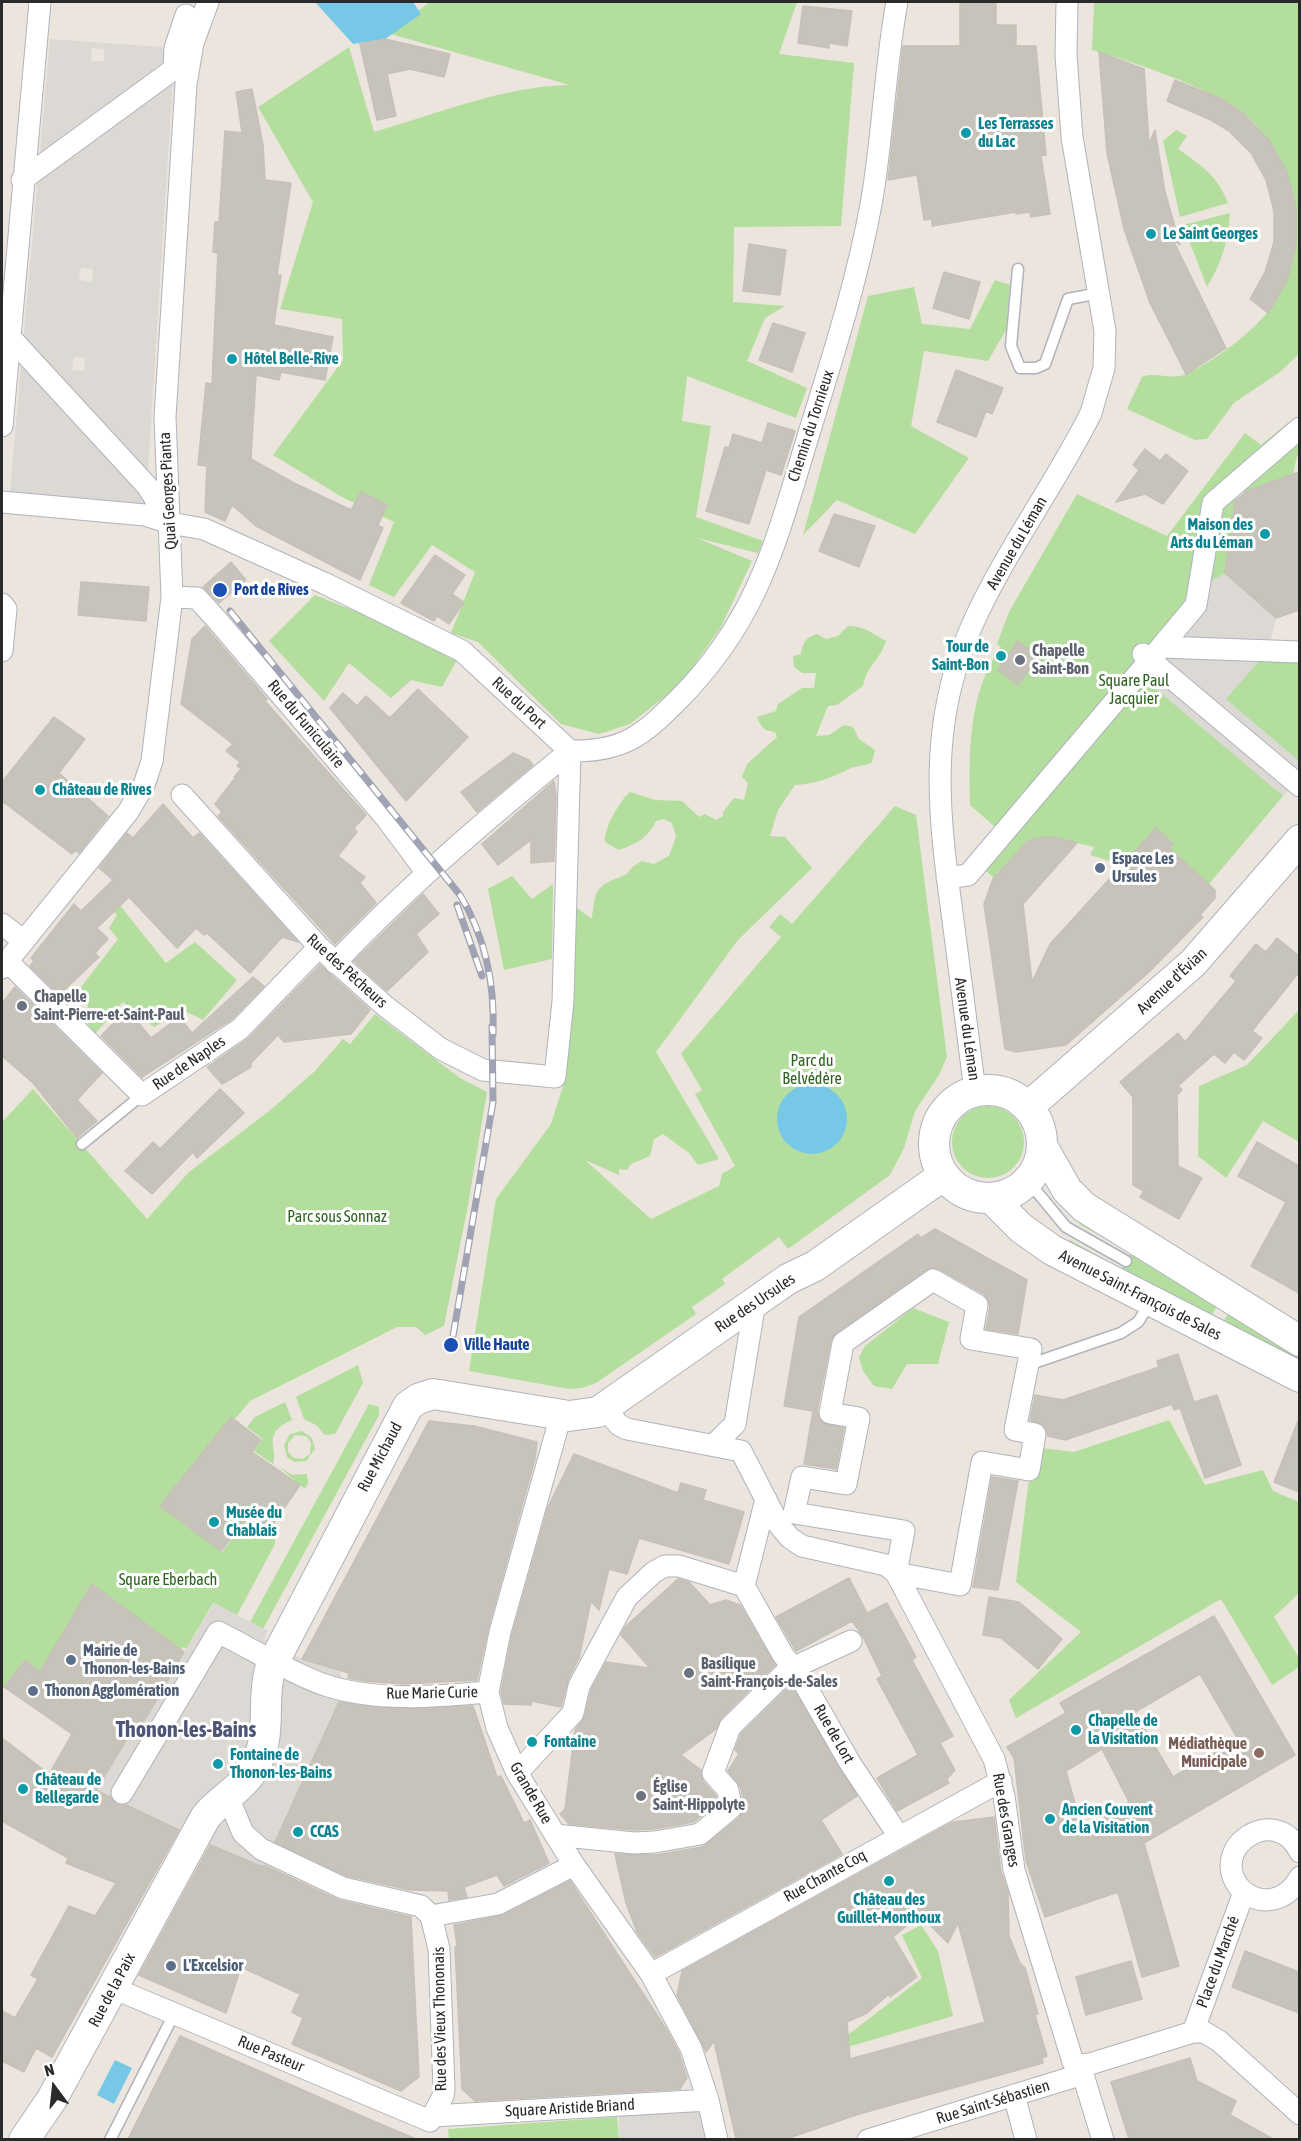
<!DOCTYPE html>
<meta charset="utf-8">
<style>
body{margin:0}
#map{position:relative;width:1301px;height:2141px;overflow:hidden;background:#ebe5dd;font-family:"Asap Condensed",sans-serif}
canvas{display:block}
.frame{position:absolute;inset:0;border:3px solid #2a2a2a;pointer-events:none}
.north{position:absolute;left:24px;top:2057px;width:60px;height:60px;-webkit-text-stroke:4px #fff;paint-order:stroke;rotate:345deg;font-size:16px;font-weight:700;line-height:24px;text-align:center;color:#2a2a2a}
.north::after{content:'';display:block;margin:auto;width:21px;height:27px;background:#2a2a2a;clip-path:polygon(50% 0,100% 100%,50% 72%,0 100%)}
</style>
<div id="map">
<canvas width="1301" height="2141"></canvas>
<div class="frame"></div>
<div class="north">N</div>
</div>
<script>
const context = document.querySelector('canvas').getContext('2d');
context.lineJoin = 'round';
function fillPath(path, color) { context.fillStyle = color; context.fill(path, 'evenodd'); }
function stroke(path, color, width, dash) { context.strokeStyle = color; context.lineWidth = width; context.lineCap = dash ? 'butt' : 'round'; context.setLineDash(dash || []); context.stroke(path); }
function label(font, color, halo, rows, align = 'center') {
  context.font = font + ' "Asap Condensed",sans-serif'; context.lineWidth = 6; context.setLineDash([]); context.textBaseline = 'middle'; context.strokeStyle = halo; context.fillStyle = color; for (const [text, x, y, turn = 0] of rows) {
    context.save(); context.translate(x, y); context.rotate((+turn || 0) * Math.PI / 180); context.textAlign = isNaN(turn) ? turn : align; if (halo) context.strokeText(text, 0, 0); context.fillText(text, 0, 0); context.restore();
  }
}
fillPath(new Path2D(`
 M430,2H797L779,54L854,63L841,226L734,227L733,302L785,306L765,318L747,361L807,388L796,418L687,376L682,421L711,426L696,517L763,541L758,553L697,538L752,561L721,627L681,684L630,724L599,734L561,724L478,642L451,633L475,572L432,545L394,597L369,585L394,522L342,497L273,455L343,360L342,319L280,309L313,202L258,107L349,47L374,132C437,114 503,86 570,85L387,33Z
 M1094,2H1299V354L1280,372L1234,403L1207,439L1195,440L1127,409L1142,377C1155,371 1171,381 1186,374C1217,359 1254,332 1274,304C1301,244 1299,156 1242,112C1210,88 1131,61 1092,50Z
 M1176,130L1187,136L1178,149C1202,166 1217,175 1228,203L1180,217L1163,141Z
 M1230,213C1228,242 1222,262 1207,287L1183,225Z
 M995,280L1010,285L1006,330L988,361L924,351L911,426L969,458L915,534L837,500L803,535L868,296L914,287L922,324L970,329Z
 M1289,422L1299,430V455L1297,456L1290,488L1279,479L1236,495L1225,573L1276,618L1267,652H1299V777L1209,884L1169,848L1173,843L1156,828L1120,868L1113,862L1090,855L1094,847C1032,831 1037,831 994,878L978,864L1003,834L970,805C969,751 968,693 1001,647L997,644L1009,612L1077,494L1167,536L1245,433L1261,445Z
 M315,595L404,631L457,660L442,687L411,680L391,698L349,663L324,701L269,641Z
 M848,626C862,625 874,634 886,641C879,662 868,663 863,686L837,705L828,706L816,736L829,735L844,725L853,727L859,739L875,750L872,762C864,767 856,765 849,769C831,778 815,784 795,785L778,810L770,836L785,837L812,868L738,940L656,1052L719,1159L698,1165L689,1153L663,1134L654,1139L650,1156L631,1164L627,1170L619,1169V1175L585,1160L651,1219L719,1186L722,1174L735,1166L695,1094L702,1090L681,1054L781,937L769,927L780,914L792,924L895,806L916,815L947,1057L939,1075L915,1111L904,1148L890,1175L788,1249L779,1237L722,1279L725,1284L692,1307L696,1314L596,1383L582,1388L569,1389L469,1371L496,1199L551,1124L564,1083L569,1037L577,908L592,919C595,884 599,886 627,874L632,867L642,861L654,864L669,856L676,837L672,823L664,819L656,821C648,838 636,844 619,850L605,842C603,830 620,800 630,792L655,800L682,801L699,817L705,814L716,820L723,816V812L734,798L744,800L748,783L742,777L747,764L777,737L775,732C764,731 761,727 757,717L776,711L778,704L802,688H814L816,673H802L794,667L793,656L801,654C803,642 805,638 817,634L826,639L838,636Z
 M512,876L532,899L553,884L552,959L504,970L488,889Z
 M110,893L166,963L195,942L237,980L203,1020L185,1011L154,1027L123,1002L95,1034L84,1018L88,1005L75,995L118,939L109,928L117,915L102,899Z
 M1299,1010V1142L1263,1121L1226,1178L1198,1156L1199,1086L1247,1065Z
 M375,1014L460,1078L487,1092L468,1205L444,1326L425,1335L416,1327H397L250,1401L236,1418L229,1420L164,1501V1509L222,1552L248,1519L275,1536V1544L237,1615L213,1603L186,1649L183,1647L181,1649L92,1585L40,1672L26,1661L2,1690V1122L33,1089L147,1219L189,1172L268,1112L315,1071L343,1039L350,1044Z
 M952 1142a36 36 0 1 1 72 0a36 36 0 1 1-72 0Z
 M1081,1220L1220,1301L1209,1320L1068,1244L1070,1240L1122,1269L1131,1253L1079,1224Z
 M913,1308L949,1322L938,1364H907L892,1389L874,1386L863,1371L859,1357L865,1346Z
 M1231,1308L1299,1349V1366L1221,1326Z
 M358,1365L363,1383L335,1434L325,1435L316,1425L304,1419L296,1397Z
 M285,1402L292,1420C260,1434 279,1447 273,1464L254,1451L263,1439L247,1427L255,1417Z
 M369,1404L379,1407V1415L263,1629L250,1622Z
 M1169,1420L1205,1485L1263,1470L1273,1491L1299,1502V1593L1274,1617L1299,1658V1667L1272,1685L1221,1599L1016,1718L1009,1700L1081,1632L1016,1582L1033,1447L1074,1452Z
 M302,1431L312,1438L315,1449L306,1461L294,1462L287,1457L284,1445L290,1434ZM295,1435L306,1436L311,1443L310,1454L303,1459L294,1458L288,1452V1443Z
 M278,1466L292,1475L307,1474L308,1483L305,1489Z
 M921,1925L938,1951L953,2016L841,2049L836,2044L922,1978L902,1935Z
 M617,2117L619,2139H449L448,2129Z`), '#b3de9d');
fillPath(new Path2D(`
 M50,39L175,48L145,515L9,502ZM92,48L104,49V61H91ZM81,268L93,269L92,282L79,280ZM74,357L85,358L84,371L72,370Z
 M1225,573L1276,618L1267,652L1226,699L1299,761V777L1283,796L1131,668L1200,587Z
 M214,1603L268,1631L264,1639L280,1648L302,1659L341,1671L339,1702L326,1735L263,1867L194,1838L111,1797L66,1768L128,1737L132,1739Z
 M708,2100L717,2139H619V2105Z`), '#dcd8d4');
fillPath(new Path2D(`
 M315,2H413L421,14L385,39L353,44Z
 M777 1119a35 35 0 1 1 70 0a35 35 0 1 1-70 0Z
 M115,2060L132,2068L114,2104L97,2095Z`), '#77c8e6');
const building = new Path2D(`
 M960,2H996V25H1016V46H1036L1046,155L1041,156L1050,214L1031,217L1030,212L1016,214V212L932,226V219L924,220L917,175L888,180L903,46H960Z
 M803,6L852,11L847,46L829,43V48L798,43Z
 M385,39L450,54L444,77L410,69L387,74L396,116L377,120L360,44Z
 M1099,52L1144,69L1149,144L1155,130L1165,192L1180,245L1173,240L1226,348L1186,374L1150,303L1124,229L1107,153Z
 M1175,80L1222,99L1243,113L1269,140L1287,172L1296,208V245L1287,281L1268,313L1250,299L1265,272L1274,242V211L1266,180L1251,153L1229,131L1211,120L1167,101Z
 M252,89L263,145L265,180L291,183L277,275H281L274,325L333,337L325,380L281,372L279,380L256,375L251,459L294,483L351,510L361,492L387,505L378,525L383,528L360,580L256,526L232,505L225,521L205,512L207,466L198,465L206,383L212,384L218,253L213,252L215,222H219L225,131L242,133L236,92Z
 M749,244L786,250L780,295L743,291Z
 M944,272L980,282L969,319L933,308Z
 M773,323L805,333L792,372L759,360Z
 M956,370L1003,388L992,414L986,411L976,437L937,422Z
 M768,423L795,431L781,475L766,470L749,524L706,511L725,447L729,448L733,434L762,443Z
 M1145,449L1160,461L1166,454L1188,471L1163,504L1145,494L1116,502L1139,470L1133,465Z
 M1299,472V610L1276,618L1225,573L1235,501L1247,491Z
 M834,514L875,526L859,567L819,551Z
 M435,555L465,575L452,594L464,602L449,624L437,616L434,621L401,603Z
 M231,562L246,580L219,603L203,587Z
 M81,582L149,587L146,621L78,615Z
 M205,626L267,699L265,701L366,815L354,828L357,832L338,856L365,877L360,883L376,903L335,944L218,816L222,812L215,804L235,778L234,777L241,769L237,766L240,762L226,751L233,744L181,704L192,639Z
 M1018,641L1038,656L1018,685L998,670Z
 M418,689L468,737L406,801L330,708L343,693L357,706L366,696L390,718Z
 M54,717L85,739L59,773L108,816L79,853L75,850L72,854L2,801V782Z
 M513,753L529,760L533,765L477,812L461,792Z
 M554,781L556,795L554,861L531,863V840L498,865L482,844Z
 M163,804L193,838L199,833L298,942L282,937L250,973L207,933L204,935L196,928L177,948L129,897L97,928L108,939L95,953L99,957L59,995L30,966L34,961L31,958L74,904L81,911L113,880L99,868L127,833L133,838Z
 M1156,828L1173,844L1169,848L1215,890V898L1200,915L1203,917L1149,972L1066,1045L1016,1052L1005,1049L984,904L993,879L1027,842L1035,838L1055,837L1077,843L1023,904L1032,982L1050,944Z
 M423,894L439,914L416,934L428,952L387,991L354,961Z
 M1277,938L1299,956V972L1252,1031L1262,1038L1244,1060L1234,1052L1225,1063L1214,1054L1178,1086L1182,1090L1177,1095L1178,1166L1202,1178L1179,1219L1140,1197L1144,1191L1133,1185V1097L1120,1082L1178,1033L1185,1042L1236,981L1230,976L1256,944L1266,952Z
 M320,965L370,1010L351,1034L284,1042L278,1035L251,1063V1067L222,1084L207,1067L249,1038Z
 M253,977L264,986L232,1019L142,1077L101,1036L127,1009L151,1038L179,1017L192,1033Z
 M15,987L102,1073L77,1100L97,1121L77,1138L33,1083L2,1056V1003Z
 M220,1089L244,1113L197,1158L193,1152L152,1194L125,1171L153,1142L160,1149Z
 M1257,1142L1299,1166V1293L1251,1266L1286,1202L1238,1176Z
 M935,1229L1027,1280L1018,1334L986,1329L990,1307L984,1294L939,1269L926,1270L836,1333L831,1340L817,1411L822,1423L844,1428L836,1469L804,1464L813,1411L784,1406L799,1317L918,1234L921,1238Z
 M1178,1354L1194,1402L1217,1395L1241,1465L1205,1478L1180,1408L1174,1410L1172,1404L1065,1440L1048,1436L1044,1425L1030,1420L1035,1395L1063,1400L1159,1367L1157,1361Z
 M231,1417L261,1440L252,1452L300,1485L270,1529H266L248,1517L221,1551L160,1506Z
 M429,1421L474,1426L537,1442L535,1459L488,1629L477,1680L404,1684L364,1681L348,1678L349,1673L302,1659Z
 M1298,1421H1299V1492L1274,1482Z
 M574,1454L678,1493L681,1483L706,1490L703,1500L744,1512L729,1564L639,1538L627,1574L609,1569L599,1610L591,1601L579,1658L568,1680L561,1707L531,1701V1705L504,1704L501,1692L512,1635L548,1507Z
 M992,1477L1018,1481L998,1590L973,1587Z
 M849,1578L867,1613L796,1651L776,1617Z
 M678,1579L689,1582L710,1605L726,1600L740,1605L775,1665L721,1718L716,1729L681,1755L701,1770L703,1781L716,1796L717,1803L694,1822L654,1829L634,1830L569,1824L560,1814L565,1809L575,1730L585,1716L591,1690L606,1662L650,1668L621,1635L625,1627Z
 M92,1584L184,1652L149,1713L131,1740L128,1737L96,1790L110,1797L116,1804L126,1805L179,1830L52,2057L36,2048L24,2072L2,2061V2011L15,2018L38,1979L31,1975L69,1906L95,1916L116,1883L66,1863L68,1858L2,1821V1738L49,1774L72,1734L4,1687L26,1660L40,1672Z
 M989,1597L1019,1602L1062,1639L1038,1669L1001,1638L983,1635Z
 M887,1603L916,1657L912,1660L953,1736L940,1743L955,1770L947,1779L949,1783L897,1811L877,1778L918,1755L877,1679L882,1676L862,1635L852,1621Z
 M1214,1616L1295,1755L1144,1843L1179,1966L1142,1977L1118,1892L1045,1917L1026,1861L1014,1758L1007,1747L1066,1713L1060,1703ZM1200,1674L1238,1739L1173,1777L1135,1712ZM1102,1749L1129,1802L1082,1829L1066,1771Z
 M791,1685L857,1796L821,1820L842,1854L655,1957L637,1932L626,1903L615,1854L656,1855L702,1847L739,1818L744,1806L741,1788L728,1771L739,1754L735,1750L741,1734Z
 M339,1702L404,1709L473,1706L497,1777L501,1776L524,1823L530,1820L549,1863L504,1886L497,1875L464,1887L467,1897L449,1900L448,1891L410,1890L347,1876L275,1842Z
 M994,1817L1001,1872L1008,1892L1009,1936L1020,1963L1025,1968L1038,2014L1035,2015L1047,2056L1042,2058L1043,2063L859,2114L786,2139H736L714,2041L706,2052L677,1995L682,1971L953,1822ZM911,1922H927L948,1943L958,1923L985,2022L850,2059L847,2022L867,2013L889,1994L890,1997L917,1977L893,1937Z
 M210,1845L263,1867L264,1865L338,1900L411,1917L419,2077L401,2091L292,2044L303,2018L292,2012L300,1994L241,1967L226,2013L139,1975Z
 M570,1881L668,2032L679,2053L687,2078L680,2089L475,2101L462,2089L455,1947L457,1945L454,1925L504,1915Z
 M1245,1951L1299,1972V2013L1232,1987Z
 M1131,1961L1142,1999L1086,2015L1076,1977Z
 M180,2036L364,2117L416,2139H128Z
 M1190,2058L1197,2081L1236,2101L1230,2115L1273,2139H1129L1111,2082Z`);
fillPath(building, '#c7c3bb');
stroke(building, '#c6c1b7', 1.5);
const lane = new Path2D(`
 M1018,269L1011,346L1020,368H1036L1045,364L1068,299L1100,293
 M82,1144L142,1095
 M1028,1181L1066,1227L1126,1261
 M1028,1365L1121,1333L1138,1322L1150,1303
 M110,2140L174,2014`);
const street = new Path2D(`
 M22,180L174,69L175,48L186,15
 M2,426L40,2
 M2,502L145,515L170,523L148,487L9,336
 M170,523L204,529L324,583L462,651L570,751L563,1001L555,1077L483,1070L441,1049L385,1006L319,947L182,795
 M172,597L197,598L217,620L386,818L427,873
 M2,604L6,609L2,651
 M1161,647L1196,605L1213,503L1300,428
 M1143,654L1300,786
 M570,751C624,752 643,735 679,699C761,616 777,537 810,430C834,353 858,278 872,199C883,133 885,67 897,2
 M947,878L968,875L1161,647L1300,652
 M2,924L24,941
 M7,961L142,1095L240,1029L319,947
 M335,963C408,886 488,818 570,751
 M2,968L128,812L144,785L152,761L172,597L165,417L186,84L193,43L208,2
 M975,1091C968,1034 960,977 953,920C939,818 927,728 970,630C1003,554 1054,487 1091,413L1104,368L1105,331L1072,137L1066,55L1067,2
 M933,1280L977,1305L971,1339L1031,1349L1015,1430L1035,1434L1029,1470L982,1462L960,1585L896,1573L904,1531L794,1513L802,1477L846,1484L859,1418L830,1413L843,1343Z
 M605,1408L619,1425L627,1429L741,1451L779,1525L790,1538L802,1546L886,1565L896,1573L994,1759L1004,1796L1014,1870L1073,2062L1080,2065L1090,2064L1193,2032H1204L1219,2041L1300,2114
 M561,1415L500,1632L488,1692L497,1728L517,1773L574,1865L651,1974L691,2048L708,2100L717,2140
 M714,1445L735,1424L755,1302
 M766,1499L744,1586L783,1655L800,1676L850,1763L898,1835
 M517,1773L573,1713L579,1686L627,1597L654,1572L665,1566H679L744,1586
 M122,1793L218,1632C252,1649 287,1671 322,1684C374,1702 434,1697 488,1692
 M228,1797L243,1833L261,1849L343,1888L421,1906L431,1916L439,1949L444,2089L443,2096L430,2121
 M555,1835L634,1843L655,1842L700,1834L731,1808L728,1790L713,1773L730,1727L788,1670L851,1641
 M1300,1852C1276,1802 1208,1847 1239,1887C1246,1895 1256,1900 1267,1900C1283,1899 1293,1890 1300,1877
 M431,1916L498,1904L574,1865
 M651,1974L1001,1781
 M113,1988L430,2121
 M1193,2032L1244,1892
 M1080,2065L1103,2140
 M1014,2095L1026,2140
 M433,2116L708,2100
 M868,2140L1083,2074`);
const secondary = new Path2D(`
 M934 1144a54 54 0 1 1 108 0a54 54 0 1 1-108 0Z
 M1028,1107L1193,963L1300,840
 M1042,1146L1067,1190L1084,1207L1300,1341
 M991,1198L1021,1228L1052,1250L1300,1377
 M24,2140L52,2099L205,1818C218,1800 238,1792 251,1773C275,1735 260,1707 270,1669L408,1406L418,1399L433,1394L569,1416L598,1412L788,1279L815,1266L944,1175`);
stroke(lane, '#b0b3bd', 13);
stroke(street, '#b0b3bd', 23);
stroke(secondary, '#b0b3bd', 32);
stroke(lane, '#fff', 10);
stroke(street, '#fff', 21);
stroke(secondary, '#fff', 30);
const rail = new Path2D(`
 M230,611L460,895C486,938 495,984 493,1034
 M457,905L482,976
 M453,1336L493,1102L492,1026`);
stroke(rail, '#a0a3b3', 7);
stroke(rail, '#fff', 4.5, [14]);
for (const [x, y, r, color] of [
 [966,133,6,"#0f9aa8"],
 [1151,234,6,"#0f9aa8"],
 [232,359,6,"#0f9aa8"],
 [1265,534,6,"#0f9aa8"],
 [220,590,8,"#1a4fb4"],
 [1001,656,6,"#0f9aa8"],
 [1020,660,6,"#6b7280"],
 [40,790,6,"#0f9aa8"],
 [1100,868,6,"#5c6f8a"],
 [22,1006,6,"#6b7280"],
 [451,1345,8,"#1a4fb4"],
 [214,1522,6,"#0f9aa8"],
 [71,1660,6,"#5c6f8a"],
 [689,1673,6,"#6b7280"],
 [33,1691,6,"#5c6f8a"],
 [1076,1730,6,"#0f9aa8"],
 [532,1742,6,"#0f9aa8"],
 [1259,1753,6,"#8d6e63"],
 [218,1764,6,"#0f9aa8"],
 [23,1789,6,"#0f9aa8"],
 [641,1796,6,"#6b7280"],
 [1050,1819,6,"#0f9aa8"],
 [298,1832,6,"#0f9aa8"],
 [889,1881,6,"#0f9aa8"],
 [171,1966,6,"#5c6f8a"]
]) { const dot = new Path2D(); dot.arc(x, y, r, 0, 2 * Math.PI); context.fillStyle = color; context.fill(dot); stroke(dot, '#fff', 2); }
label('bold 16px', '#0d838f', '#fff', [
 ["Les Terrasses",978,124],
 ["du Lac",978,142],
 ["Le Saint Georges",1163,234],
 ["Hôtel Belle-Rive",244,359],
 ["Maison des",1253,525,"right"],
 ["Arts du Léman",1253,543,"right"],
 ["Tour de",989,647,"right"],
 ["Saint-Bon",989,665,"right"],
 ["Château de Rives",52,790],
 ["Musée du",226,1513],
 ["Chablais",226,1531],
 ["Chapelle de",1088,1721],
 ["la Visitation",1088,1739],
 ["Fontaine",544,1742],
 ["Fontaine de",230,1755],
 ["Thonon-les-Bains",230,1773],
 ["Château de",35,1780],
 ["Bellegarde",35,1798],
 ["Ancien Couvent",1062,1810],
 ["de la Visitation",1062,1828],
 ["CCAS",310,1832],
 ["Château des",889,1900,"center"],
 ["Guillet-Monthoux",889,1918,"center"]
], 'left');
label('16px', '#2a2a2a', '#fff', [
 ["Chemin du Tornieux",811,426,-72],
 ["Quai Georges Pianta",168,491,-93],
 ["Avenue du Léman",1017,543,-60],
 ["Rue du Port",519,703,43],
 ["Rue du Funiculaire",306,724,50],
 ["Rue des Pêcheurs",347,971,42],
 ["Avenue d'Évian",1172,981,-43],
 ["Avenue du Léman",967,1029,82],
 ["Rue de Naples",189,1063,-34],
 ["Avenue Saint-François de Sales",1140,1295,27],
 ["Rue des Ursules",755,1303,-34],
 ["Rue Michaud",380,1457,-62],
 ["Rue Marie Curie",432,1693,-1],
 ["Rue de Lort",834,1734,60],
 ["Grande Rue",531,1793,60],
 ["Rue des Granges",1006,1820,80],
 ["Rue Chante Coq",825,1876,-29],
 ["Place du Marché",1218,1962,-70],
 ["Rue de la Paix",112,1990,-62],
 ["Rue des Vieux Thononais",440,2019,-91],
 ["Rue Pasteur",271,2054,23],
 ["Rue Saint-Sébastien",993,2102,-17],
 ["Square Aristide Briand",570,2108,-3]
]);
label('bold 16px', '#164399', '#fff', [
 ["Port de Rives",234,590],
 ["Ville Haute",464,1345]
], 'left');
label('bold 16px', '#5b616d', '#fff', [
 ["Chapelle",1032,651],
 ["Saint-Bon",1032,669],
 ["Chapelle",34,997],
 ["Saint-Pierre-et-Saint-Paul",34,1015],
 ["Basilique",701,1664],
 ["Saint-François-de-Sales",701,1682],
 ["Église",653,1787],
 ["Saint-Hippolyte",653,1805]
], 'left');
label('16px', '#2d621f', '#fff', [
 ["Square Paul",1134,681],
 ["Jacquier",1134,699],
 ["Parc du",812,1061],
 ["Belvédère",812,1079],
 ["Parc sous Sonnaz",337,1217],
 ["Square Eberbach",168,1580]
]);
label('bold 16px', '#4e5e75', '#fff', [
 ["Espace Les",1112,859],
 ["Ursules",1112,877],
 ["Mairie de",83,1651],
 ["Thonon-les-Bains",83,1669],
 ["Thonon Agglomération",45,1691],
 ["L'Excelsior",183,1966]
], 'left');
label('bold 16px', '#785e54', '#fff', [
 ["Médiathèque",1247,1744],
 ["Municipale",1247,1762]
], 'right');
label('bold 22px', '#4e5577', '#fff', [
 ["Thonon-les-Bains",186,1730]
]);
</script>
